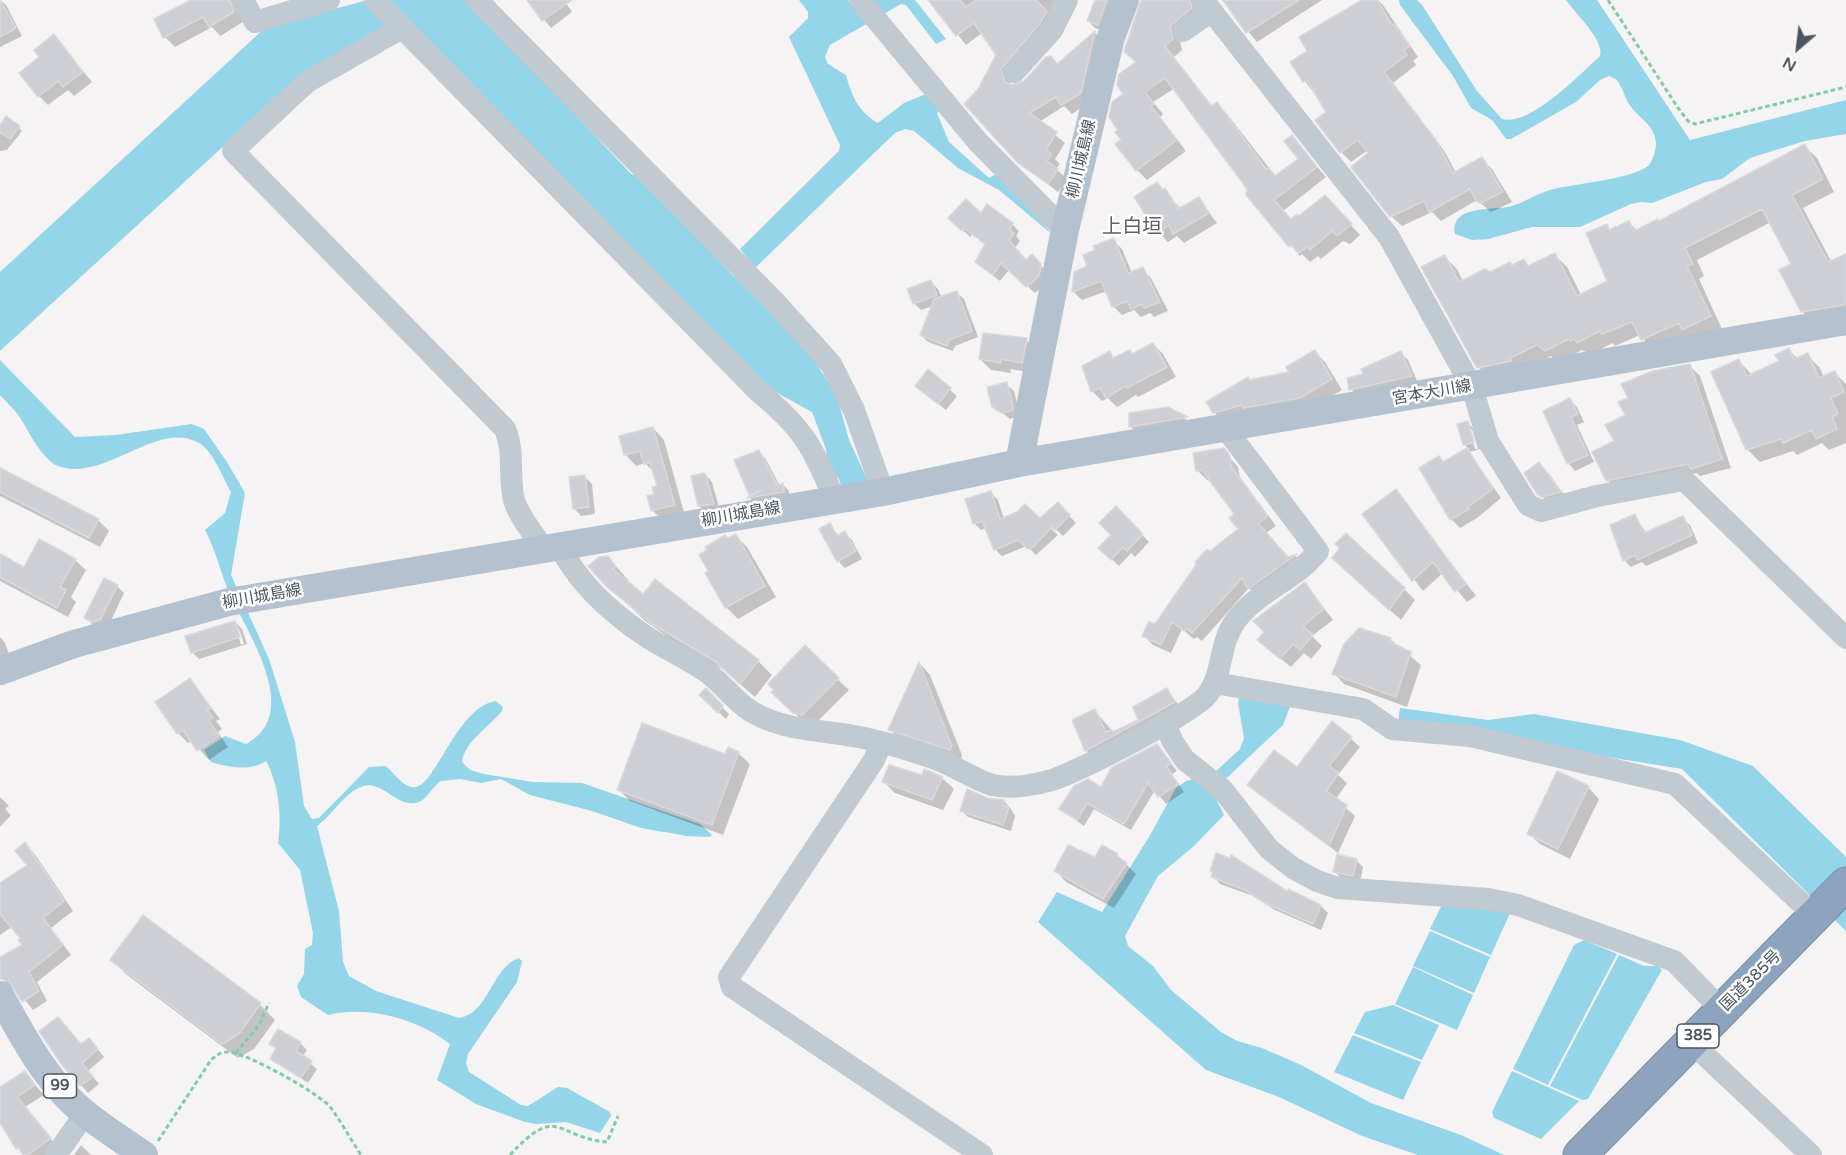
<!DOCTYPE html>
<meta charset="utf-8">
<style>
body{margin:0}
#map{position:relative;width:1846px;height:1155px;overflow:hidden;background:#f5f3f3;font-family:"Varela Round",sans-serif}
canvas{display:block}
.north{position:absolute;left:1768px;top:18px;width:60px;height:60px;-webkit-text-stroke:4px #fff;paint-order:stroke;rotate:208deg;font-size:16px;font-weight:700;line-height:24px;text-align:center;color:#4b5560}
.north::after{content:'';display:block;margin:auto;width:21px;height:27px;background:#4b5560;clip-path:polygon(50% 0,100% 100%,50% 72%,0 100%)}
</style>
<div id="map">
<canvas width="1846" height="1155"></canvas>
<div class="north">N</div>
</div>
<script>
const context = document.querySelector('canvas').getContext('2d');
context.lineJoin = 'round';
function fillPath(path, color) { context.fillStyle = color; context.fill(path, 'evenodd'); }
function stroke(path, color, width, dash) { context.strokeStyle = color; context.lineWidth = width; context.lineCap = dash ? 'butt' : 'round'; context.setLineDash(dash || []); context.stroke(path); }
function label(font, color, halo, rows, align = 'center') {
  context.font = font + ' "Varela Round","Noto Sans JP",sans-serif'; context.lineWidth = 5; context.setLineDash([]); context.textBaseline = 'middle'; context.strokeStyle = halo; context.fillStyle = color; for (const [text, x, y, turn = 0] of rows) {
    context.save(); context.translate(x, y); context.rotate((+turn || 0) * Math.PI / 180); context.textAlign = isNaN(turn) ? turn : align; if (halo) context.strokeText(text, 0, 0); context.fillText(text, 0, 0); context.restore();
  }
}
fillPath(new Path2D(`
 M389,0H468L632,175L637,171L734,277L736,275L800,338L837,396L849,440L868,481L841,486L839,479L827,466L826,449L812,412L772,390Z
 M799,0H848L854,7L863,0H915L946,39L936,44L906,5L901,4L830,45L825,57L828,64L846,75C852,97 858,111 878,123L904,103L926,94L941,109L937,113L949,142L989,178L998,173L1054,236L999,190L958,168L914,131L905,129L895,133L755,268L740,249L839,151L840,145L789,37L808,18V12Z
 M1399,0H1417L1422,5L1477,91L1502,119C1530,127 1579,75 1600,56C1605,41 1575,13 1566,0H1597L1690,140L1846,100V134L1805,141L1750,158L1722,179L1706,182L1652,203L1640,202L1631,204L1580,227H1532L1488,239L1472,240L1455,234C1450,204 1493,211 1512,206C1525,202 1536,194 1550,190C1575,183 1630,180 1648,166C1652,162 1656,151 1656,145C1656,125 1639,119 1629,104C1625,97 1622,87 1617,80L1609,76L1600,80L1576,102L1511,139H1506L1492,120L1471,108L1453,76L1400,5Z
 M364,1L385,22L383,30L298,78L0,351V272L266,27Z
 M0,360L75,437L116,435L192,424L204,429L227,462L245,493L231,575L269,659L295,742L304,806L312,819L319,818L369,767L386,766C394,773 404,789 416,787C436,784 458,706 496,701L503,707L502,711C490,726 464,742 462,762L470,770L484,774L533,782L582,783L700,824L712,835L710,837L687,836L641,828L592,811L530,795L501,779L481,783L460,779L441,781C433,786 429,796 421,801C400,812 383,780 364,786C345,791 333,815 317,826L339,911L343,962L349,976L376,991L459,1018C489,1014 492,966 519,958L522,961L517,982L468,1054L466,1063L469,1072L521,1105L528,1106L558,1087L567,1088L610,1112L611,1116L600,1133L566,1122L537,1124L525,1122L476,1104L437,1080L450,1044C418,1019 367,1005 328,1015L301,997L297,986L304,974L305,949L312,945L313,933L300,870L278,843C282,816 279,785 266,761C250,772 228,767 211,762L204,750L225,736L246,744C305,713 245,630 228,590C220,570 215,549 205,530L225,513L231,492C223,478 213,451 199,443C156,419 106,483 58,466C40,459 27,426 16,412C11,406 5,401 0,395Z
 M1239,696L1291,704L1283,725L1216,788L1215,797L1224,815L1194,846L1158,876L1125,936L1128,946L1153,966L1171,990L1221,1032L1237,1041L1262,1048L1301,1065L1371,1103L1461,1135L1504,1155H1418L1362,1136L1279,1097L1206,1070L1038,922L1057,892L1102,912L1149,837L1176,788L1186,781L1213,774L1240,749L1244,738L1238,703Z
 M1400,708L1488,720L1534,714L1680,740L1753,766L1846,857V931L1682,769L1398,723Z
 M1443,903L1511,911L1491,955L1430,929Z
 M1430,931L1490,957L1474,993L1413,966Z
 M1584,940L1617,954L1548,1085L1513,1069L1574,945Z
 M1619,955L1644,966H1658L1662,970L1588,1099L1583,1100L1550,1086Z
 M1413,967L1473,995L1457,1030L1395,1004Z
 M1393,1005L1439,1025L1422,1060L1354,1033L1365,1012Z
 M1353,1035L1421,1062L1403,1100L1334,1072Z
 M1512,1071L1579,1101L1541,1139L1494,1118L1492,1112Z`), '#94d5ea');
fillPath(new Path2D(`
 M0,0L6,5L22,36L0,47Z
 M194,0H233L243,22L220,36L212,27L175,47L165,37Z
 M564,0L572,12L551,28L529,1Z
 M930,0H1067L1012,73L1010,87L1019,86L1051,57L1058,65L1095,33L1104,42L1090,102L1072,114L1064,106L1039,122L1065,143L1055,159L1060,164L1056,169L1067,179L1058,192L1019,162L979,90L998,54L982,33L966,45Z
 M1096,0H1118L1105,32L1095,28L1088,21Z
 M1142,0H1204L1179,36L1182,50L1174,57L1213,107L1217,104L1227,114L1276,177L1300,159L1292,137L1326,177L1283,211L1292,221L1334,207L1360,235L1350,244L1343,241L1321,259L1318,256L1310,262L1302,254L1300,256L1247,195L1249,189L1175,88L1153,102L1163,114L1160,117L1186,151L1147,180L1137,170L1118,145L1123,140L1120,130L1125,94L1138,62Z
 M1222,0H1322L1257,42Z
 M1364,0H1378L1383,5L1418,57L1413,61L1416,65L1393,83L1445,152L1456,173L1482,159L1492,169L1512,202L1491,212L1477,200L1441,221L1432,212L1402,226L1391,216L1368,150L1351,162L1341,152L1328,112L1305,81L1309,51Z
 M54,36L92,82L74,96L68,90L48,105L39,96L41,57Z
 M0,127L19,128L22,131L7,150L0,151Z
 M1804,146L1817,158L1834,192L1803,208L1832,263L1846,256V318L1815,324L1802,311L1793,265L1771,222L1697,260L1704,276L1699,279L1722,329L1654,351L1640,335L1615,346L1613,343L1591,354L1582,350L1559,362L1551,356L1521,371L1491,379L1478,367L1445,257L1457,269L1463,281L1523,261L1530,267L1555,255L1567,267L1581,295L1609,281L1606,225L1611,231L1629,222L1637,231L1660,223Z
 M1157,184L1181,209L1199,199L1217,223L1184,243L1177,236L1168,242L1158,232Z
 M981,215L1012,224L1019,231L1016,236L1020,241L1015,248L1027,261L1039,264L1048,273L1046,283L1035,293L1009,270L1000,281L984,269L976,262L987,245L972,234L970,237L950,218Z
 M1113,240L1122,249L1132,273L1142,269L1151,278L1168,311L1154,317L1150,313L1141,317L1134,310L1122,315L1113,306L1107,291L1082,300L1073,291Z
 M931,282L938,289L942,298L957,293L964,299L978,337L955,346L953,351L928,342L921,335L933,306L921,310L914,303Z
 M1026,340L1037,351L1033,373L1010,369L1011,373L991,370L980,359Z
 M1153,344L1163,354L1176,377L1138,397L1136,395L1117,407L1108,398L1102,401L1092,391L1084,367L1109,353L1115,359L1133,355Z
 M1789,350L1798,359L1807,355L1820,368L1824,378L1835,373L1846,384V443L1829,450L1822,443L1797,455L1793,451L1760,462L1747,449L1739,361L1752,375L1781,362Z
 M1315,352L1325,362L1342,390L1311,408L1225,423L1214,412L1250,381L1291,373Z
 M1401,353L1408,360L1418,383L1358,396L1351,389L1365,375Z
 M1690,366L1700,376L1731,468L1700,476L1697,473L1617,489L1607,480L1616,442L1627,415Z
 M928,371L957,396L946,410L924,393Z
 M1006,384L1014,391L1020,415L1010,419L994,406Z
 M1570,400L1577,407L1584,422L1577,425L1594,462L1575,471L1568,463Z
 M1168,408L1192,423L1137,433L1131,427Z
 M1468,423L1475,430L1480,449L1469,452L1501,498L1477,518L1460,528L1451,519L1444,463L1469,449L1464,444ZM1469,429H1472L1478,449H1475Z
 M653,428L664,440L685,516L664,522L652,510L659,487L654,472L645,463L636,466L625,454Z
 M1223,450L1238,467L1240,477L1276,526L1266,533L1289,558L1296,556L1304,564L1258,598L1249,588L1202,641L1197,637L1194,639L1182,629L1171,653L1153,645L1144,636L1155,625L1209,553L1240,529L1236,514L1210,479L1207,480L1198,471Z
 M758,451L765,458L780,486L783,485L789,491L790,498L755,504L750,498L753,497L736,461Z
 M1539,464L1550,475L1570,503L1550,505L1539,493Z
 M0,470L98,520L109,531L100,547L0,496Z
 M705,474L712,482L720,511L706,513L699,506Z
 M585,477L592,484L595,514L581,516L574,508Z
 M1396,491L1476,596L1467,602L1443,573L1423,591L1364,514Z
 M991,493L998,500L1004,519L1040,521L1058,504L1076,523L1063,536L1050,524L1048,526L1058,535L1036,555L1027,546L1002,556L995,549L987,528L981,530L974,523Z
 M1116,508L1149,542L1135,557L1131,553L1119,566L1100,548L1113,535Z
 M1635,516L1647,534L1682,518L1690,525L1698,543L1646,566L1642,562L1631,567L1624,560Z
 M830,525L839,536L845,533L852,540L862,559L845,568L838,561Z
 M736,536L747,547L776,597L738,619L726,607L707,574L728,540Z
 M1342,549L1404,589L1415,600L1401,620L1345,569Z
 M0,556L24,569L75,560L86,570L71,597L76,602L68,617L0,581Z
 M608,557L629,581L627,583L643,596L758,661L772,675L755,697L724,670L675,642L644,620L590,566Z
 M1305,584L1333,620L1312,636L1322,646L1311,659L1304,653L1291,667L1269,649Z
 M117,586L124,593L108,627L93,625L86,618Z
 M235,622L242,629L247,644L199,659L192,652ZM236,629H239L244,644L241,645Z
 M0,637L5,643L12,662L0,668Z
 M1390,639L1421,665L1407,707L1344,684L1334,673Z
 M805,648L849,690L814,725L806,724L773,692Z
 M920,664L930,675L962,755L961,760L901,741L889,729Z
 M190,680L220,719L216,721L222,729L218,732L228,747L209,760L192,741L188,743L178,733Z
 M1167,690L1184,712L1095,760L1086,750L1095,711L1114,733L1140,721Z
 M706,691L729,714L726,719L701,695Z
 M1333,723L1360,747L1338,775L1347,783L1336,799L1355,816L1338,853L1249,785L1297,769Z
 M1157,746L1177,771L1172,774L1184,792L1166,804L1155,790L1131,830L1094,809L1084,826L1061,809L1102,789Z
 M738,753L750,764L723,835L630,801L619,790Z
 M925,771L942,778L954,789L943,810L895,793L884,782L922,777Z
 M1588,787L1599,799L1570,859L1540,844L1528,833Z
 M0,797L9,806L5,809L11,815L0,827Z
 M987,799L1004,801L1011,809L1015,816L1011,831L968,817L961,810Z
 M25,844L34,853L73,911L51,928L71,955L37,982L47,1001L33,1010L16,989L11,988L0,976V959L24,945L23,938L13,926L0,935V884L29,865Z
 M1117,855L1136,874L1114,908L1066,882L1056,871Z
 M1356,860L1363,867L1360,882L1342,879L1335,872Z
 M1213,876L1288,893L1321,906L1328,913L1321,930L1275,910L1253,896L1220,884Z
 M112,960L260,1005L275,1020L254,1049L238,1058L127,975Z
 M300,1043L307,1050L302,1057L317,1069L308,1083L272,1059L277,1050L271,1044Z
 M82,1046L96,1047L104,1057L88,1071L99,1084L88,1093L63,1064Z
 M25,1073L44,1095L25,1107L59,1149L51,1155H25L10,1138L0,1116V1089Z
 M81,1145L91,1155H74Z`), '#0003');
const building = new Path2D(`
 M0,0L16,28L0,37Z
 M191,0H230L234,12L209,27L203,17L163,38L154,19Z
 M527,0H572L542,21Z
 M928,0H960L966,7L976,0H1036L1047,11L1041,22L1001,69L1005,82L1012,85L1024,81L1046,57L1051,56L1057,64L1095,31L1081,93L1061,105L1056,97L1029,113L1057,132L1046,150L1051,154L1047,161L1058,169L1048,184L1018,163L964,104L978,89L996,55L974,23L956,36Z
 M1095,0H1107L1098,25L1087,21Z
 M1141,0H1190L1192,8L1170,26L1173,39L1165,46L1211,106L1217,102L1266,169L1269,168L1275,176L1298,159L1284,141L1292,135L1317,167L1274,200L1291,219L1297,214L1299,216L1325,195L1352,224L1340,234L1336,235L1332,231L1310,250L1307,247L1299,253L1292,245L1289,247L1246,195L1247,189L1165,78L1145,92L1154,104L1151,106L1177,140L1136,171L1115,144L1121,140L1115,132L1118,130L1109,117L1112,102L1123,94L1117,85L1119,74L1136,62L1124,52Z
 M1223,0H1299L1246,33Z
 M1362,0H1377L1392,25L1394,24L1410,46L1404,50L1407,55L1384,72L1436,140L1453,173L1482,157L1503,192L1480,203L1476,201L1470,189L1429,212L1424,201L1390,217L1351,167L1368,153L1358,140L1340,153L1315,120L1326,112L1307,80L1303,82L1290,62L1307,51L1299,37Z
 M54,34L83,72L63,87L58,81L38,97L19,73L39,57L34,50Z
 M6,116L20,126L10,139L0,132V125Z
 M1805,144L1823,179L1792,195L1828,262L1846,254V303L1843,305L1801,312L1779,270L1791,264L1762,209L1685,248L1693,264L1687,266L1711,316L1682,330L1679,323L1641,340L1632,322L1602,334L1600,331L1577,343L1575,339L1570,341L1569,339L1545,351L1537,345L1509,359L1511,361L1477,368L1421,267L1445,255L1459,282L1485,269L1490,272L1510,262L1512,265L1524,259L1528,266L1555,253L1577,296L1607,281L1586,233L1607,224L1609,230L1629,221L1634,231L1658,219L1659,221Z
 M1157,182L1163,190L1165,188L1178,209L1199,197L1209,213L1173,234L1169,225L1157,233L1134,197Z
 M966,199L981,213L987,204L1013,223L1009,229L1014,233L1009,240L1026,260L1032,254L1041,264L1039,276L1026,287L1001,263L993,275L975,262L985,244L964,228L962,231L948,218Z
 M1114,238L1128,273L1143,267L1160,302L1144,308L1142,304L1131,309L1127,301L1112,307L1101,281L1072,292L1074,272L1087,266L1083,255L1095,250L1093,246Z
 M931,280L937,295L913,304L907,289Z
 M957,291L972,331L949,340L947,346L920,335L934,299Z
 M983,333L1027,338L1022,363L1000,359L1001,363L979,359Z
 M1153,343L1167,367L1127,388V385L1106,398L1100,388L1091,392L1082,366L1110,351L1113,358L1130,350L1132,354Z
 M1789,348L1794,359L1808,353L1819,378L1835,371L1844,392L1831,398L1838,414L1832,417L1837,429L1816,439L1812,430L1783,443L1781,439L1746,450L1711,372L1739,359L1747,376L1779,361L1775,355Z
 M1315,350L1332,379L1300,398L1243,408L1242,405L1213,413L1206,402L1248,377L1249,380L1289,372L1286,367Z
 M1401,351L1412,376L1349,390L1347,378L1363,374L1361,369Z
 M1690,364L1722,459L1691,469L1688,464L1606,481L1592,452L1614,441L1605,425L1625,415L1618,402L1628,398L1621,384L1653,371Z
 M928,369L951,388L938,404L915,386Z
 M1007,382L1013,406V410L1002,413L992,407L987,387Z
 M1570,398L1578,414L1571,417L1588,455L1567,464L1543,411Z
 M1168,407L1188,417L1129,427V413Z
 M1468,421L1474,442L1463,445L1457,424Z
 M653,427L675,505L651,511L647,496L654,494L652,487L657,486L650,462L644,464L640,451L624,455L619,436Z
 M1224,448L1230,456L1231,466L1268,516L1258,523L1288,557L1297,554L1248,589L1242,578L1192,633L1187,629L1184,631L1172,622L1161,645L1142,636L1149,621L1155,624L1196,565L1195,562L1207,549L1210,551L1238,529L1229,518L1234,514L1202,470L1196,471L1193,453Z
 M1467,448L1493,489L1468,507L1469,509L1450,520L1419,468L1439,456L1443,462Z
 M759,450L778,486L783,483L784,492L747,498L762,490L749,495L734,460Z
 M1539,462L1561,492L1542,497L1537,494L1524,473Z
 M0,468L99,519L89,538L0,492Z
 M705,473L714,504L698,506L691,476Z
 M585,475L589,507L573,509L569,477Z
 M1396,489L1466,584L1455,592L1433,562L1412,581L1362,514Z
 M991,491L1000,519L1017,512L1025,504L1040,518L1058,502L1070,515L1055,530L1052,527L1033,547L1028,549L1018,540L994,550L982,521L973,524L965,499Z
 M1116,506L1143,534L1127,551L1123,547L1111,560L1098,548L1111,535L1099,523Z
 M1635,514L1644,533L1683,516L1692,535L1637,560L1635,555L1623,561L1610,525Z
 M830,523L837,536L845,531L856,551L837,562L819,529Z
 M1346,533L1405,588L1389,610L1332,558L1340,548L1335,544Z
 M736,534L765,586L725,608L705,573L708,571L699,555L707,550L705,547L725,535L728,538Z
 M39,539L76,559L60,587L66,590L57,608L0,577V554L24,567Z
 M608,556L616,567L613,569L643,594L655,579L759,660L740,684L716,662L652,624L606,586L588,566L599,557Z
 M104,578L118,585L100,620L92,622L84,618Z
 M1305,582L1324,609L1303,626L1313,635L1300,650L1293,644L1280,659L1257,640L1264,632L1253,621Z
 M235,621L240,637L191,653L185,636Z
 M1359,628L1391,638L1390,642L1411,652L1396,697L1332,674L1344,644Z
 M805,645L839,678L802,715L793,713L771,692L774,690L768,684Z
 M919,662L952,746L950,750L888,730Z
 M190,678L211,708L207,710L213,718L209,721L219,736L197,751L183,730L177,734L155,702Z
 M706,688L723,706L718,713L699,695Z
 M1167,688L1175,702L1085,751L1072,720L1095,709L1106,732L1112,730L1113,732L1138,720L1133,707Z
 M1332,721L1352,737L1329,766L1339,773L1326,791L1347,805L1329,846L1247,785L1274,750L1297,767Z
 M642,723L725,754L728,747L739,752L712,825L617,790Z
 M1157,744L1171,763L1166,766L1178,784L1158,797L1148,783L1124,824L1087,803L1077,820L1059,809L1074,786L1088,779L1101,787L1111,768Z
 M889,765L922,775L924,769L943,777L932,800L882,782Z
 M1557,771L1589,786L1558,849L1527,834Z
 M967,789L987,798L1004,800L1003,805L1009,807L1003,825L960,811Z
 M25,842L64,901L43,918L63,945L29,972L39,991L22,1002L9,981L0,979V957L22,945L18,940L20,938L0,914V883L27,865L15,851Z
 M1068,845L1095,857L1102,845L1118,854L1117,856L1127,863L1103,899L1054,871Z
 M1216,853L1230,858L1231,855L1287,891L1288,889L1321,905L1313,924L1267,904L1245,890L1211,877L1213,872L1210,871Z
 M1337,854L1357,859L1353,876L1333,872Z
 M143,915L261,1003L239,1034L222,1044L110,960Z
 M58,1017L81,1044L89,1038L98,1049L82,1063L93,1077L80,1086L62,1065L39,1031Z
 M278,1029L301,1042L296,1051L312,1061L301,1078L270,1059L276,1048L269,1044Z
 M25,1071L35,1085L17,1097L51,1138L28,1155H23L18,1147L16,1149L0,1123V1087Z`);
fillPath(building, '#cdcfd5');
stroke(building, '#d7d9de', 1.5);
const highway = new Path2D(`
 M1580,1155L1846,884`);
stroke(highway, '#788eaa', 35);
stroke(new Path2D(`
 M1608,0L1678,108L1688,121L1695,124L1846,87
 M236,1053L259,1025L269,1003
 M158,1141L211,1060C216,1056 220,1052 227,1052C244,1051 321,1094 331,1108C342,1123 351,1140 361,1155
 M510,1155C559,1102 556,1138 607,1142L618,1116`), '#7ecca8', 3, [4.5, 3]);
stroke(new Path2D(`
 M243,0L255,22L329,0
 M375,0L759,392C802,427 814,448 834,499
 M477,0L772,299L831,364L854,410L883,492
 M860,0L978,142L1065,230
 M1203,0L1389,237L1472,387L1488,441L1528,505L1541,511L1597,496L1684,480L1846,638
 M402,28L307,82L233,151L505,429C515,452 508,476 514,500C519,517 534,534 544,549
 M1183,31L1212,11
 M1014,72L1052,30L1067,0
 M560,547C578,582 610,612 644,635C664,649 688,658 708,673C724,685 737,704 754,713C787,732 829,730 864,738C888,743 913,751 936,759C955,766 973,779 992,785C1011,789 1034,785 1052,780C1077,772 1196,712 1208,694C1224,672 1218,645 1236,620C1259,590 1296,580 1318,551L1226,429
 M1215,683L1363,709L1392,729L1470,736L1675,784L1815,916
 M1165,724L1173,742L1185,760L1223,790L1269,849L1293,868L1317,881L1338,888L1488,899L1518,905L1674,961L1722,1010
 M881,743L874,760L729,977L732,987L982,1155
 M1692,1043L1811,1155
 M56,1155L85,1114`), '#c1c9d1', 22);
stroke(new Path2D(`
 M1019,463L1065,230L1111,37L1125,0
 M0,671L74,644L229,602L883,492L1019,463L1846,321
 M0,995C23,1037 48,1085 87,1115C105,1129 125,1142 144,1155`), '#b4c1cf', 28);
stroke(highway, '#8da3be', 33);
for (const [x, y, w] of [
 [1698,1036,42],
 [60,1086,33]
]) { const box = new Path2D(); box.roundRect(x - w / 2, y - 12, w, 24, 4.5); context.fillStyle = '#fff'; context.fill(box); stroke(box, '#4b5560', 1.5); }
label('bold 15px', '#4b5560', null, [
 ["385",1698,1036],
 ["99",60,1086]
]);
label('16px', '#4b5560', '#fff', [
 ["柳川城島線",1082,159,-77],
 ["宮本大川線",1432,393,-10],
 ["柳川城島線",741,515,-10],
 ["柳川城島線",262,597,-10],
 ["国道385号",1751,981,-45]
]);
label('20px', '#5f6367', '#fff', [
 ["上白垣",1132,228]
]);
</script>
